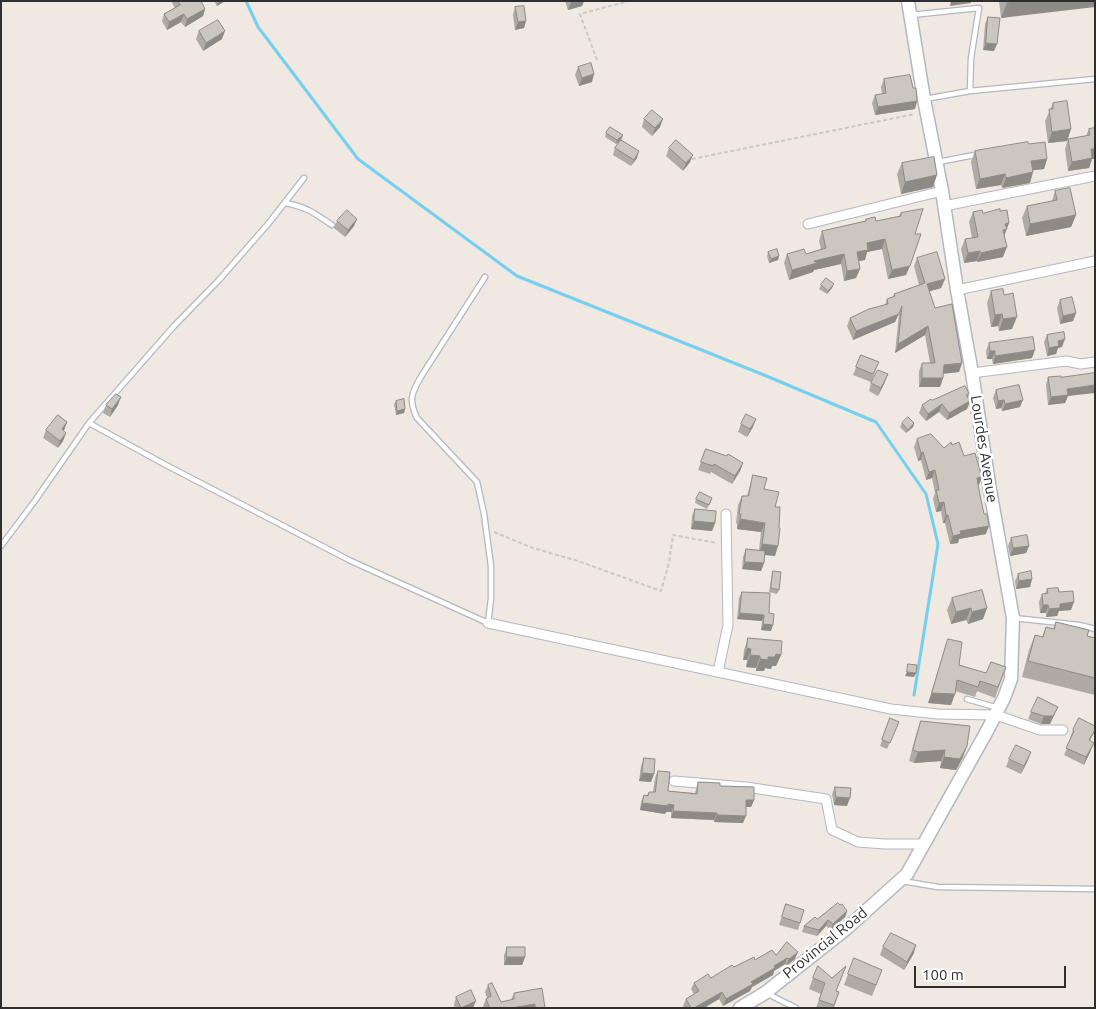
<!DOCTYPE html>
<style>
body{margin:0}
#map{position:relative;width:1096px;height:1009px;overflow:hidden;background:#efe9e1;font-family:Ubuntu,sans-serif}
canvas{display:block}
.frame{position:absolute;inset:0;border:2px solid #2e2e2e;pointer-events:none}
.scale{position:absolute;left:914px;top:966px;width:152px;height:22px;box-sizing:border-box;border:2px solid #2e2e2e;border-top:0;padding-left:6px;font-size:15px;line-height:18px;white-space:nowrap;color:#2e2e2e;-webkit-text-stroke:4px #fff;paint-order:stroke}
</style>
<div id="map">
<canvas width="1096" height="1009"></canvas>
<div class="frame"></div>
<div class="scale">100 m</div>
</div>
<script>
const context = document.querySelector('canvas').getContext('2d');
context.lineJoin = 'round';
function stroke(path, color, width, dash) { context.strokeStyle = color; context.lineWidth = width; context.lineCap = dash ? 'butt' : 'round'; context.setLineDash(dash || []); context.stroke(path); }
function fillPath(path, color) { context.fillStyle = color; context.fill(path, 'evenodd'); }
function label(font, color, halo, rows, align = 'center') {
  context.font = font + ' Ubuntu,sans-serif'; context.lineWidth = 5; context.setLineDash([]); context.textBaseline = 'middle'; context.strokeStyle = halo; context.fillStyle = color; for (const [text, x, y, turn = 0] of rows) {
    context.save(); context.translate(x, y); context.rotate((+turn || 0) * Math.PI / 180); context.textAlign = isNaN(turn) ? turn : align; if (halo) context.strokeText(text, 0, 0); context.fillText(text, 0, 0); context.restore();
  }
}
stroke(new Path2D(`
 M246,1L258,27L358,159L517,276L764,375L876,422L926,494L938,544L914,695`), '#75cff0', 3);
const service = new Path2D(`
 M911,15L979,8L971,58L970,91
 M925,99L970,91L1095,79
 M938,162L980,154
 M285,203C307,207 314,213 332,225
 M89,423L164,464L351,561L488,623L491,599V566L484,514L477,482L417,418C408,399 412,392 422,375L485,277
 M1,546L34,502L89,423L174,326L219,280L268,224L304,178
 M1014,618L1079,625L1095,629
 M967,699L998,708
 M902,881L938,887L1095,889
 M766,993L796,1008`);
const minor = new Path2D(`
 M944,206L1095,176
 M808,224L942,191
 M957,290L1095,261
 M972,373L1066,361L1081,364L1095,362
 M488,623L891,709L938,714L996,715L1040,730H1063
 M718,672L728,625L726,514
 M674,781L746,787L826,799L832,830L858,842L885,844H924`);
const secondary = new Path2D(`
 M740,1008L765,993L847,928L907,874L987,731L1004,698L1011,679L1013,618L990,490L972,373L957,290L942,191L924,99L908,1`);
stroke(service, '#b4b7c1', 7);
stroke(minor, '#b4b7c1', 11);
stroke(secondary, '#b4b7c1', 15);
stroke(new Path2D(`
 M597,60L580,14L629,1
 M692,159L915,114
 M494,532L533,548L578,561L661,591L669,563L673,535L717,543`), '#c9c9c9', 2, [4, 2.5]);
stroke(service, '#fff', 4.5);
stroke(minor, '#fff', 9);
stroke(secondary, '#fff', 12);
fillPath(new Path2D(`
 M171,1H201L205,9L203,16L185,27L181,22L167,30L162,21L164,14L175,8Z
 M214,1H225L217,6Z
 M565,1H584L582,6L568,10Z
 M999,1H1095L1001,18Z
 M515,7L526,21L524,28L515,30L513,15Z
 M988,17L994,51L983,50L985,24Z
 M199,31L222,39L203,51L196,39Z
 M578,67L592,82L579,86L575,75Z
 M884,79L913,88L917,101L915,109L875,115L872,103L875,95L882,94L881,87Z
 M1053,103L1071,129L1067,141L1048,143L1045,121Z
 M644,119L660,127L652,136L642,127Z
 M1089,129L1092,159L1089,168L1068,171L1065,149L1068,139L1086,136Z
 M606,133L622,138L621,140L637,158L631,166L613,155L615,148L620,140L616,144L605,137Z
 M1029,144L1047,159L1044,169L1033,170L1030,183L1002,188L1001,185L976,189L971,162L975,151Z
 M669,148L690,162L683,171L666,156Z
 M902,163L933,187L901,194L897,174Z
 M1055,191L1076,215L1071,227L1026,236L1022,218L1027,206L1052,201Z
 M1000,211L1009,223L1004,235L1003,257L977,262V261L964,263L961,249L965,239L972,238L969,222L973,212L983,213Z
 M901,213L915,234L906,275L888,279L882,249L867,252L865,260L859,261L860,269L856,278L844,281L841,264L814,270L813,272L789,280L784,263L787,254H806L821,249L819,241L822,231L865,221L866,219L876,221L899,216Z
 M357,219L354,226L345,237L334,228L337,221Z
 M768,252L779,256L778,260L769,263L767,256Z
 M917,258L945,279L941,288L929,291L935,308L962,363L959,372L943,374V378L940,387H919V371L922,363H930L925,335L895,353L899,314L895,322L853,340L847,326L850,318L885,305L887,299L893,297L894,294L919,285L914,266Z
 M821,285L832,288L827,294L819,289Z
 M991,291L1004,295L1012,329L999,331L998,326L991,327L987,303Z
 M1060,300L1076,313L1073,321L1060,324L1057,308Z
 M1047,335L1062,347L1058,348L1056,354L1047,356L1044,342Z
 M989,343L1032,358L993,364L992,359H987L986,351Z
 M861,355L879,362L871,382L853,375Z
 M1048,377L1068,396L1065,403L1048,405L1046,385Z
 M885,382L878,396L869,391L871,383Z
 M996,390L1020,407L1002,411L1001,408L996,409L993,398Z
 M969,393L968,398L970,401L967,409L947,420L939,412L926,421L919,413L922,405L932,400Z
 M396,401L405,409L404,413L396,415L394,404Z
 M106,405H118L110,417L103,413Z
 M67,422L64,431L66,433L63,441L58,448L43,438L46,430Z
 M902,423H914L913,427L906,433L900,427Z
 M741,424L753,427L747,437L738,432Z
 M917,439L944,448L952,445L964,456L979,485L978,486L986,534L959,539L958,543L950,544L945,523H943L941,511L936,512L933,499L935,493L932,478L926,480L921,460L918,461L914,447Z
 M706,449L743,463L740,471L732,484L711,472L710,474L698,470Z
 M753,475L764,489L775,507V556L764,555V563L761,571L742,569L743,557L746,549L759,550L761,532L737,529V524L736,523L738,505L742,496H747Z
 M712,498L707,509L695,503L696,499Z
 M695,509L715,523L712,531L691,529L692,516Z
 M1011,538L1029,546L1026,553L1010,556L1008,546Z
 M773,571L779,590L777,594L769,592L772,575Z
 M1018,574L1032,579L1030,587L1016,589L1015,581Z
 M1047,589L1059,592L1071,610L1059,611L1057,616L1046,617V613H1040L1039,602L1042,594H1045Z
 M742,592L769,613L771,631L761,630L762,621L737,619L739,598Z
 M952,598L987,608L983,619L968,624L966,620L951,624L947,610Z
 M1056,622L1087,636L1095,638V695L1022,677L1029,650L1035,635L1042,637L1046,627L1053,629Z
 M748,638L781,655L776,666H772L771,669L765,668L764,671H756V668L746,667L747,660H743L744,650Z
 M948,639L959,665L986,673L1006,667L995,698L977,691L975,697L955,691L951,705L928,703Z
 M1058,707L1050,724H1041L1028,719L1031,712Z
 M890,718L899,722L887,749L880,746Z
 M921,721L963,757L956,770L940,768L941,761L914,763L909,761L917,732Z
 M1095,726V731L1090,741L1091,750L1084,765L1064,755L1071,739L1070,738L1073,730Z
 M644,758L654,774L651,782L639,781L641,766Z
 M1009,759L1028,760L1021,774L1006,767Z
 M658,771L668,791L695,793L696,789L698,782L720,786L754,800L751,807H746L743,823L714,822V820L671,818V812H666L665,814L640,810L641,802L644,795H647L649,792H653L655,778Z
 M835,787L847,806L834,805L832,794Z
 M786,904L804,910L798,930L779,925Z
 M847,911L845,917L831,930L826,926L817,936L802,932L804,926L817,919Z
 M507,947L525,957L522,965H504V955Z
 M883,947L914,953L904,970L880,955Z
 M776,955L795,959L786,966L785,964L774,971L773,975L752,987L750,991L723,1006L719,999L704,1008H684L683,1006L686,999L694,994L691,989L694,983L711,978L734,967L755,960Z
 M846,966L836,991L839,992L834,1008H816L821,994L809,989L813,978H832Z
 M848,974L878,981L872,996L844,985Z
 M488,985L501,1002L511,1000L514,993L545,1008H484L483,1006L486,999L487,998L485,992Z
 M456,997L473,1008H455L454,1005Z`), '#afaba4');
fillPath(new Path2D(`
 M219,1H225L217,6Z
 M574,1H584L582,6L568,10L571,2Z
 M951,1H971V3L950,6Z
 M1025,1H1095V7L1001,18L1007,3Z
 M205,9L203,16L185,27L187,19Z
 M184,14L181,22L167,30L169,22Z
 M526,21L524,28L515,30L518,22Z
 M225,31L222,39L203,51L206,43Z
 M986,43L997,44L994,51L983,50Z
 M594,74L592,82L579,86L582,78Z
 M917,101L915,109L875,115L878,107Z
 M663,119L660,127L652,136L655,128Z
 M1071,129L1067,141L1048,143L1052,132Z
 M623,135L622,138L616,144L617,140Z
 M1091,149H1095V159H1092L1089,168L1068,171L1072,162Z
 M639,151L637,158L631,166L634,160Z
 M693,155L690,162L683,171L686,163Z
 M1047,159L1044,169L1027,171L1031,161Z
 M1033,172L1030,183L1002,188L1006,178Z
 M1005,174L1001,185L976,189L980,179Z
 M937,175L933,187L901,194L905,182Z
 M1076,215L1071,227L1026,236L1030,224Z
 M357,219L354,226L345,237L348,230Z
 M1009,223L1003,239L1000,240L1005,224Z
 M885,239L882,249L867,252L865,260L854,262L857,252L867,243Z
 M1007,247L1003,257L977,262L981,253Z
 M980,251L977,261L964,263L968,253Z
 M844,254L841,264L814,270L813,272L789,280L792,270L814,261Z
 M779,256L778,260L769,263L771,259Z
 M910,266L906,275L888,279L892,270Z
 M860,269L856,278L844,281L847,271Z
 M945,279L941,288L924,293L927,284Z
 M834,284L832,288L827,294L828,291Z
 M902,306L895,322L853,340L856,331Z
 M1076,313L1073,321L1060,324L1063,316Z
 M1002,314L998,326L991,327L995,315Z
 M1017,317L1012,329L999,331L1003,319Z
 M928,326L925,335L895,353L898,344Z
 M1065,339L1062,347L1058,348L1056,354L1047,356L1049,348L1058,341Z
 M1035,350L1032,358L993,364L995,356Z
 M990,351H995L992,359H987Z
 M962,363L959,372L940,374L944,365Z
 M888,374L885,382L878,396L881,388Z
 M922,378H943L940,387H919Z
 M1095,385V393L1068,396L1065,403L1048,405L1051,397L1067,389Z
 M121,397L118,405L110,417L112,409Z
 M1004,400L1001,408L996,409L998,401Z
 M1023,400L1020,407L1002,411L1005,404Z
 M970,401L967,409L947,420L949,413Z
 M942,404L939,412L926,421L928,414Z
 M405,409L404,413L396,415L397,411Z
 M756,419L753,427L747,437L750,429Z
 M67,422L64,430L59,436L62,429Z
 M914,423L913,427L906,433L908,430Z
 M66,433L63,441L58,448L60,441Z
 M923,452L921,460L918,461L921,453Z
 M743,463L740,471L732,484L735,476Z
 M935,470L932,478L926,480L929,472Z
 M982,477L979,485L974,487L977,478Z
 M944,502L941,511L936,512L939,503Z
 M946,515H948L945,523H943Z
 M740,519L765,523L761,532L737,529Z
 M694,521L715,523L712,531L691,529Z
 M989,526L986,534L959,539L958,543L950,544L953,536L960,531Z
 M762,544L778,546L775,556L759,554Z
 M1029,546L1026,553L1010,556L1013,548Z
 M745,562L764,563L761,571L742,569Z
 M1032,579L1030,587L1016,589L1019,581Z
 M1074,602L1071,610L1059,611L1057,616L1046,617L1049,609L1060,604Z
 M1043,605H1048L1046,613H1040Z
 M971,608L966,620L951,624L956,612Z
 M987,608L983,619L968,624L972,612Z
 M740,613L764,615L762,621L737,619Z
 M763,624L773,625L771,631L761,630Z
 M747,648L751,649L747,660H743Z
 M776,654L781,655L776,666H772L771,669L765,668L764,671H756L760,659Z
 M750,655L760,656L756,668L746,667Z
 M907,672L916,673L914,677L905,676Z
 M932,693L955,694L951,705L928,703Z
 M1058,707L1050,724H1041L1044,716Z
 M1094,743L1091,750L1084,765L1086,757Z
 M967,746L963,757L956,770L940,768L944,757Z
 M945,750L941,761L914,763L918,752Z
 M1031,752L1028,760L1021,774L1024,766Z
 M642,773L654,774L651,782L639,781Z
 M836,797L850,798L847,806L834,805Z
 M746,800H754L751,807H743Z
 M642,803L674,805L671,812H666L665,814L640,810Z
 M673,811L717,813L714,820L671,818Z
 M717,815L746,816L743,823L714,822Z
 M847,911L845,917L831,930L833,924Z
 M828,920L826,926L817,936L819,930Z
 M916,945L914,953L904,970L907,962Z
 M798,952L795,959L786,966L789,959Z
 M507,957H525L522,965H504Z
 M787,958L785,964L774,971L773,975L752,987L750,991L723,1006L726,999L774,966Z
 M722,992L719,999L704,1008H694Z
 M476,1001L473,1008H461Z
 M535,1004L534,1008H511Z`), '#8e8b86');
const building = new Path2D(`
 M178,1H201L205,9L187,19L184,14L169,22L164,14L180,5Z
 M1007,1H1025L1007,3Z
 M524,6L526,21L518,22L515,7Z
 M988,17L1000,18L997,44L986,43Z
 M218,20L225,31L206,43L199,31Z
 M591,63L594,74L582,78L578,67Z
 M910,75L913,88H916L917,101L878,107L875,95L886,93L884,79Z
 M1067,101L1071,129L1052,132L1049,109H1053V103Z
 M652,110L663,119L655,128L644,119Z
 M610,127L623,135L617,140L606,133Z
 M1095,128V149H1091L1092,158L1072,162L1068,139L1090,135L1089,129Z
 M621,140L639,151L634,160L615,148Z
 M676,140L693,155L686,163L669,148Z
 M1028,142L1029,144L1045,142L1047,159L1031,161L1033,172L1006,178L1005,174L980,179L975,151Z
 M934,157L937,175L905,182L902,163Z
 M1070,188L1076,215L1030,224L1027,206L1057,200L1055,191Z
 M923,209L915,234H921L910,266L892,270L885,239L867,243L868,250L857,252L860,269L847,271L844,254L814,261L817,263L792,270L787,254L804,249L806,254L826,248L822,231L866,221V219L875,217L876,221L901,216V213Z
 M1000,209V211L1007,210L1009,223L1005,224L1007,229L1003,230L1007,247L981,253L980,251L968,253L965,239L978,237L973,212L982,210L983,213Z
 M347,210L357,219L348,230L337,221Z
 M777,249L779,256L771,259L768,252Z
 M937,252L945,279L927,284L935,308L952,304L962,363L944,365L943,378H922V363H935L928,326L898,344L902,306L899,314L856,331L850,318L869,309L888,304L887,299L895,296L894,294L925,283L917,258Z
 M826,278L834,284L828,291L821,285Z
 M1003,289L1004,295L1013,293L1017,317L1003,319L1002,314L995,315L991,291Z
 M1072,297L1076,313L1063,316L1060,300Z
 M1064,332L1065,339L1058,341L1059,346L1049,348L1047,335Z
 M1033,337L1035,350L995,356V351H990L989,343Z
 M861,355L879,362L873,374L856,367Z
 M878,370L888,374L881,388L871,383Z
 M1095,373V385L1067,389L1068,395L1051,397L1048,377L1061,376V377Z
 M1019,385L1023,400L1005,404L1004,400L998,401L996,390Z
 M965,386L969,393L966,395L970,401L949,413L942,404L928,414L922,405L931,399L932,400Z
 M116,394L121,397L112,409L106,405Z
 M404,399L405,409L397,411L396,401Z
 M746,414L756,419L750,429L741,424Z
 M58,415L67,422L62,429L66,433L60,441L46,430Z
 M908,417L914,423L908,430L902,423Z
 M931,434L944,448L951,442L952,445L959,442L964,456L975,453L982,477L977,478L980,495L984,514H987L989,526L960,531L961,534L953,536L948,515H946L944,502L939,503L936,490H939L935,470L929,472L923,452L921,453L917,439Z
 M706,449L727,456L728,454L743,463L735,476L714,464L713,466L701,462Z
 M753,475L767,478L764,489L779,492L775,507H780L779,528H780L778,546L762,544L765,523L740,519L741,514H739L742,496H748Z
 M700,492L712,498L709,505L696,499Z
 M695,509L716,511L715,523L694,521Z
 M1027,535L1029,546L1013,548L1011,538Z
 M746,549L765,551L764,563L745,562Z
 M773,571L781,572L779,590L771,588Z
 M1031,571L1032,579L1019,581L1018,574Z
 M1058,588L1059,592L1073,591L1074,602L1060,604V608L1049,609L1048,605H1043L1042,594L1048,593L1047,589Z
 M982,590L987,608L972,612L971,608L956,612L952,598Z
 M742,592L770,593L769,613L774,614L773,625L763,624L764,615L740,613Z
 M1056,622L1089,630L1087,636L1095,638V678L1028,661L1035,635L1043,637L1046,627L1054,629Z
 M748,638L782,641L781,655L776,654L775,657H768V660L760,659V656L750,655L751,649L747,648Z
 M948,639L962,642L959,665L986,673L991,662L1006,667L998,687L980,681L978,687L957,680L955,694L932,693Z
 M908,664L917,665L916,673L907,672Z
 M1038,697L1058,707L1053,716H1044L1031,712Z
 M890,718L899,722L890,743L882,740Z
 M1079,718L1095,726V730L1089,740L1094,743L1086,757L1066,748L1074,731L1073,730Z
 M921,721L970,726L967,746L960,759L944,757L945,750L918,752L913,750Z
 M1016,745L1031,752L1024,766L1009,759Z
 M644,758L655,759L654,774L642,773Z
 M658,771L670,772L668,791L697,794L698,782L720,783V786L754,787V800H746V816L717,815V813L673,811L674,805L668,804V806L642,803L644,795L648,796L649,792H655Z
 M835,787L851,788L850,798L836,797Z
 M838,903L840,905L842,904L847,911L833,924L828,920L819,930L804,926L815,917L817,919Z
 M786,904L804,910L800,923L782,917Z
 M891,933L916,945L907,962L883,947Z
 M787,942L798,952L789,959L787,958L774,966L775,968L751,982L753,984L726,999L722,992L694,1008H691L686,999L699,991L694,983L708,974L711,978L732,965L734,967L754,957L755,960L772,950L776,955Z
 M507,947H525V957H507Z
 M854,958L882,970L876,985L848,974Z
 M818,966L832,978L846,966L836,991L839,992L834,1005L819,1000L825,983L813,978Z
 M492,983L501,1002L514,999V993L542,988L545,1008H535V1004L511,1008H489V1006L486,999L491,996L488,985Z
 M471,990L476,1001L461,1008L456,997Z`);
fillPath(building, '#cbc7bf');
stroke(building, '#8e8b86', 1);
label('15px', '#2e2e2e', '#fff', [
 ["Lourdes Avenue",984,449,81],
 ["Provincial Road",825,943,-39]
]);
</script>
